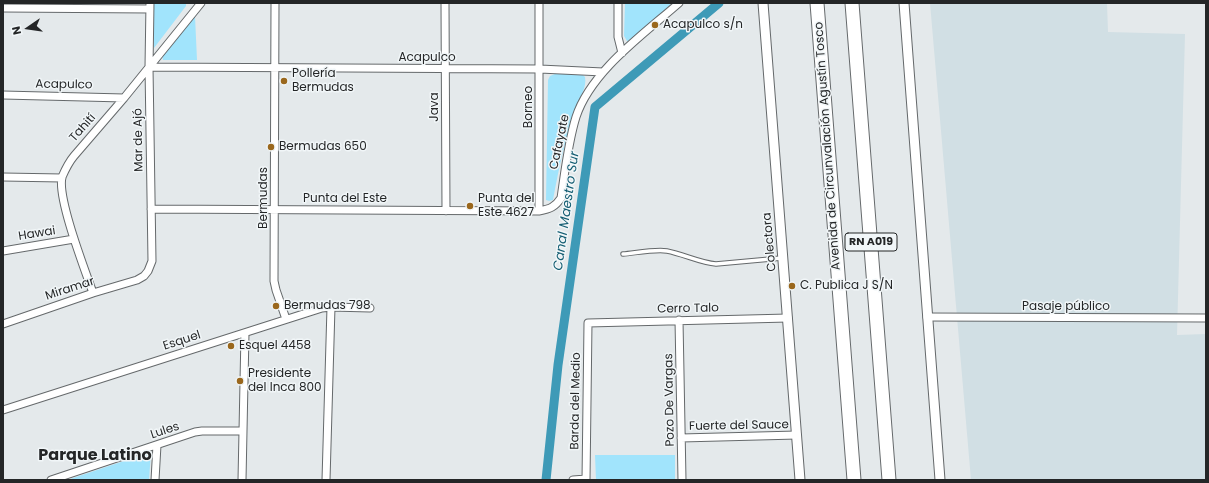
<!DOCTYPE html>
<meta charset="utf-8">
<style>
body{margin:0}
#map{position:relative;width:1209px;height:483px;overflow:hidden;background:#e4e9eb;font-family:Poppins,sans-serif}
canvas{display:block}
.frame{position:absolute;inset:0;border:4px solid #242627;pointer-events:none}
.north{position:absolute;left:8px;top:8px;width:40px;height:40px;-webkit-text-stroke:3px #f1f6f8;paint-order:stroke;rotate:257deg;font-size:11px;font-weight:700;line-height:16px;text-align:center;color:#242627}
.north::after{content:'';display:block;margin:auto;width:14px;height:18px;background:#242627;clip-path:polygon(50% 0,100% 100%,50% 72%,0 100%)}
</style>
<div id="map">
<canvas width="1209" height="483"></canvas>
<div class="frame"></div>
<div class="north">N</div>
</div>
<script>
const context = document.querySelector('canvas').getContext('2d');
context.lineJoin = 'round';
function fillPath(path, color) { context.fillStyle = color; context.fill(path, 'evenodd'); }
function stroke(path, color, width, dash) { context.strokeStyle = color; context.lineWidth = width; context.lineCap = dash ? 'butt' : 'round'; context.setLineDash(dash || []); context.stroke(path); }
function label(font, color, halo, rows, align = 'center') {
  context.font = font + ' Poppins,sans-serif'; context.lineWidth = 3; context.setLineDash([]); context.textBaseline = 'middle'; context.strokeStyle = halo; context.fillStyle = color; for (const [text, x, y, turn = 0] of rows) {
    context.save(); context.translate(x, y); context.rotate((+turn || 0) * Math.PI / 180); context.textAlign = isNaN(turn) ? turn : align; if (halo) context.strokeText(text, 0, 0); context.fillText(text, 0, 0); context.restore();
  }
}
fillPath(new Path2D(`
 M930,3H1107L1108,32L1185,34L1177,335L1206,334V480H971Z`), '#d1dfe4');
fillPath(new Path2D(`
 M153,3H186V6L154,48Z
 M625,3H671L670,5L633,40L627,41L624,36Z
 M195,16L197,60H163L162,55Z
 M555,74H582L585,77C587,87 580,97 577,106C565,137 559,168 553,200L549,201L546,200L548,80L550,76Z
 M151,452L149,480H67Z
 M595,455H675V480H596Z`), '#a1e4fc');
stroke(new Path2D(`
 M546,480L558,365L595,107L719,3`), '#3e9ab7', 9);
const service = new Path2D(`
 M623,254C635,253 656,249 667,251C683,254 701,263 716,264L782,258`);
const minor = new Path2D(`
 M275,3L274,281L276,290L286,319
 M445,3L446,211
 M539,3V211
 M618,3V37L622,53
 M3,8L150,9
 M149,67L540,69L603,72
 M3,95L124,98
 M3,177L62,178
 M151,209L539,211C550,209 555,207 561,198C565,171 568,143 576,117C591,71 644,34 679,3
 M3,251L74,239
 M93,293C85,270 57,198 62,177C65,170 69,162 74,156L124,98L201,3
 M927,317L1206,318
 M679,320L682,480
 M3,324L93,293L137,280L144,276L148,271L152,261L149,67L150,3
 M3,410L322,308L331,307L370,308
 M681,438L797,435
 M51,480L195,432L202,431H243
 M155,480L157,445
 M242,480L245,333
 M326,480L331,307
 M573,480L586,479
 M586,480L588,323L788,318`);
const tertiary = new Path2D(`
 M763,3L800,480
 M904,3L940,480`);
const motorway = new Path2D(`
 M817,3L854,480
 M852,3L889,480`);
stroke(service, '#65696b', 5.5);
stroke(minor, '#65696b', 9);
stroke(tertiary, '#65696b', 11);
stroke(motorway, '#65696b', 15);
stroke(service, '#fff', 3.5);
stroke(minor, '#fff', 7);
stroke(tertiary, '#fff', 9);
stroke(motorway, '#fff', 13);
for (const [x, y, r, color] of [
 [655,25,4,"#9a671c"],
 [284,81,4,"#9a671c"],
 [271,147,4,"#9a671c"],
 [470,206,4,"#9a671c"],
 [792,286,4,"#9a671c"],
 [276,306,4,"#9a671c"],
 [231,346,4,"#9a671c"],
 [240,381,4,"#9a671c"]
]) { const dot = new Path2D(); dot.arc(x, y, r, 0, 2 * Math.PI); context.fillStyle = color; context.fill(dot); stroke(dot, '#f1f6f8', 1.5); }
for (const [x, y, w] of [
 [871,242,52]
]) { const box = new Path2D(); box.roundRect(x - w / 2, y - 9, w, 18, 3); context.fillStyle = '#f1f6f8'; context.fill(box); stroke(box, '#242627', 1); }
label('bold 11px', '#242627', null, [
 ["RN A019",871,242]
]);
label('12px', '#242627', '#f1f6f8', [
 ["Acapulco s/n",663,25],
 ["Pollería",292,74],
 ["Bermudas",292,88],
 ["Bermudas 650",279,147],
 ["Punta del",478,199],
 ["Este 4627",478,213],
 ["C. Publica J S/N",800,286],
 ["Bermudas 798",284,306],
 ["Esquel 4458",239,346],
 ["Presidente",248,374],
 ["del Inca 800",248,388]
], 'left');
label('12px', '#242627', '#f1f6f8', [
 ["Acapulco",427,58],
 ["Acapulco",64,85,1],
 ["Java",435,107,-90],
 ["Borneo",529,107,-90],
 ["Tahití",83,128,-49],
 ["Mar de Ajó",139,140,-91],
 ["Cafayate",560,142,-78],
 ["Avenida de Circunvalación Agustín Tosco",828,146,-94],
 ["Bermudas",264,198,-90],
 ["Punta del Este",345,199],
 ["Hawai",37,234,-9],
 ["Colectora",770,242,-95],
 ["Miramar",70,289,-18],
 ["Pasaje público",1066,307],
 ["Cerro Talo",688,309,-1],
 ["Esquel",182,341,-18],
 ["Pozo De Vargas",670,400,-91],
 ["Barda del Medio",576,401,-89],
 ["Fuerte del Sauce",739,426,-1],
 ["Lules",165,431,-18]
]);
label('italic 13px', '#145d72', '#f1f6f8', [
 ["Canal Maestro Sur",567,211,-82]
]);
label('bold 16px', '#242627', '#f1f6f8', [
 ["Parque Latino",95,456]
]);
</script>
